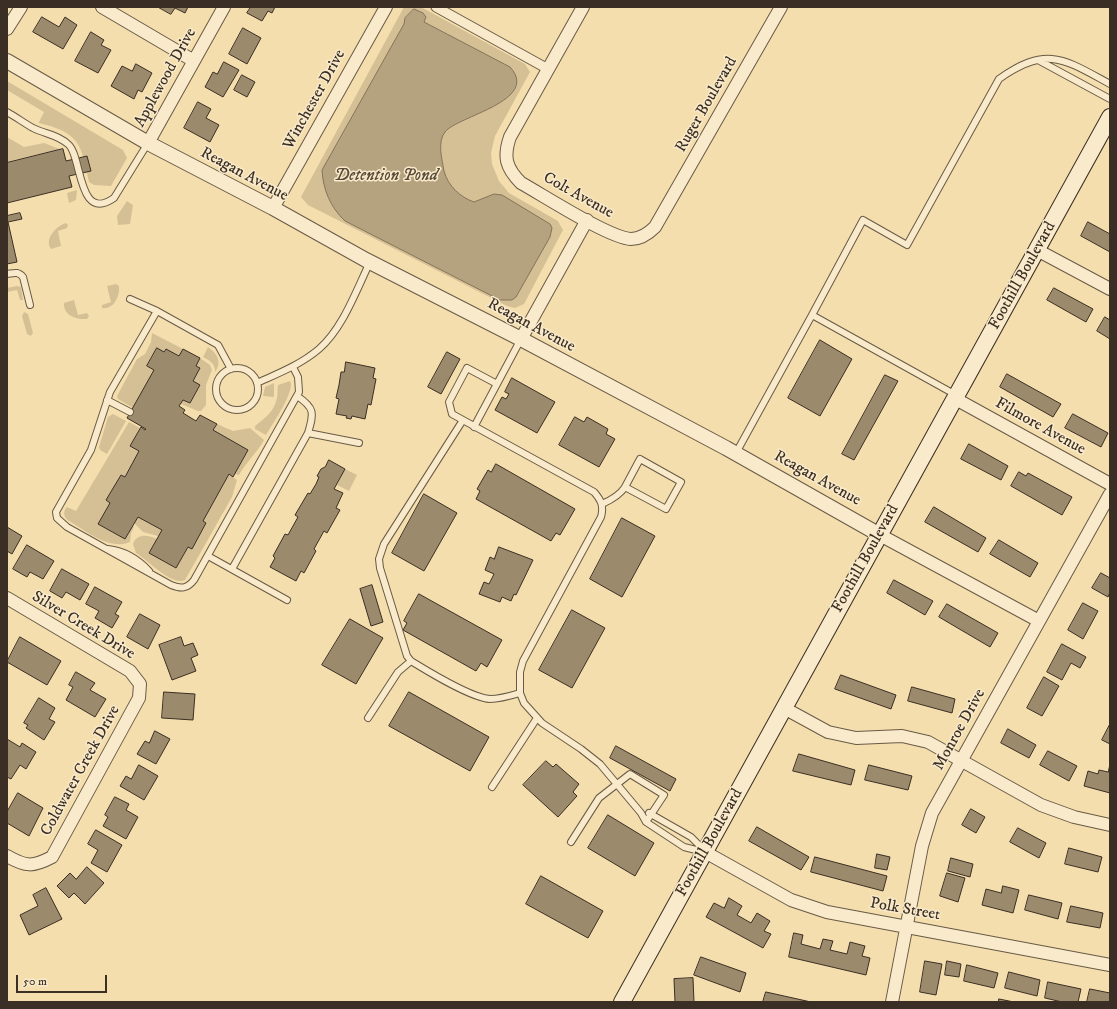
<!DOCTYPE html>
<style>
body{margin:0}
#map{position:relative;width:1117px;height:1009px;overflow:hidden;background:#f4dead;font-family:"IM FELL DW Pica",serif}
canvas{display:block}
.frame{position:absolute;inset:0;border:8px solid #3b2e24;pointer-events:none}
.scale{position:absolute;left:16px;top:975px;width:91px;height:18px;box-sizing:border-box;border:2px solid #3b2e24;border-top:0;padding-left:5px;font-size:12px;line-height:14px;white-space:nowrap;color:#3b2e24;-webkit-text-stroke:3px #f8eaca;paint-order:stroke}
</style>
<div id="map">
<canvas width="1117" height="1009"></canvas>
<div class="frame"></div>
<div class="scale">50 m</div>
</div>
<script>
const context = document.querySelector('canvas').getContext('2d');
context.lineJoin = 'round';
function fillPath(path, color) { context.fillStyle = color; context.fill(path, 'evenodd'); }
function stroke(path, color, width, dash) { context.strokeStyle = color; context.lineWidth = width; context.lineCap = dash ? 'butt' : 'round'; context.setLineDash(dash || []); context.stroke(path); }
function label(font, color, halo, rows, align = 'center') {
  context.font = font + ' "IM FELL DW Pica",serif'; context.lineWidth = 3; context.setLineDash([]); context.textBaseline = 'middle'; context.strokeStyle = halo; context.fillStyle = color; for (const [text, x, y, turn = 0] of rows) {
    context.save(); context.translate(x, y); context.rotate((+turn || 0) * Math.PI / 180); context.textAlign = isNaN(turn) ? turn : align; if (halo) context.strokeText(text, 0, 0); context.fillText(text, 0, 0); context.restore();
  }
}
fillPath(new Path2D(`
 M404,7H421L525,64L530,72L495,136L491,153L492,164L499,181L509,193L558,221L563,230L524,304L515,308L507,306L308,205L301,197Z
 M7,81L123,150L127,158L111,186L94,185L89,182C81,144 80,133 39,123V122L44,112L7,90Z
 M7,137L24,147L44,143L62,150L7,163Z
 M77,190L76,200L69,203L67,193Z
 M127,201L133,205L130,224L118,225L117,216Z
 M66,223L68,225L67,228L58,231L61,246L51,249C44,239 56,226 66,223Z
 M116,284L119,286C120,296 114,310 102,308V305L111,302L107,286Z
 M17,286L21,287L23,300H20L17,290L7,292V288Z
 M74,300L78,315L87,313L89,316L87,319C76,320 63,315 64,303Z
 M24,312L28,314L33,333L31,336L27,334L22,316Z
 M152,333L183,349L179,356L166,349L147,366L154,370L133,408L118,399L117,396L137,359L145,354L151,342Z
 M208,347C218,354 222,363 215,372C216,364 209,360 203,357Z
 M200,358L210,365L212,370L206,385V405L201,411H198L181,404L183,400L190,403L200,386L193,381L200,368L196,366Z
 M290,381C296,390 272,425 266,435L255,429V426C265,418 274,412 277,398C278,394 277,389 278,385Z
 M274,383V397L263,396L265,387Z
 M113,414L126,421L107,454L100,450L99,447L108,417Z
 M129,422L140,428L130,446L139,451L125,477L121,475L107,500L110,503L98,524L125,539L132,526L134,527L131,533L130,542C110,551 86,531 69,521C63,517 63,511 67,507L76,511Z
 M217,424L233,431L250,428L264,440C257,453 246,462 239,475L234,474L248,450L213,430Z
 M345,469L357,475L349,491L337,485Z
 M229,474L237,480L232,497L185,580C171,586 148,560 136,553L133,544C137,533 148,535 157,539L149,553L176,568L188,547L192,548L206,523L203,521Z
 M138,517L162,530L158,536L143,532L134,523Z`), '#d5c096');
const water = new Path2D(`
 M414,9L423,13L426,17L424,22L510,67C541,101 457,116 445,132C437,142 442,159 444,171C448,186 460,197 474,202L494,194L502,195L550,224L552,228L550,237L516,297L512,300H500L345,221C330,207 323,189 322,170L404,24L405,18Z`);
fillPath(water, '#b5a27e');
stroke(water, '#84745a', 1);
const building = new Path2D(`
 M158,7H188L185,13L175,8L171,14Z
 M251,7H275L272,13L268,11L262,21L247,13Z
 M42,17L59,27L65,17L77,25L63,49L33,32Z
 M243,28L261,38L247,64L229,54Z
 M91,32L104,40L101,45L111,50L98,73L75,61Z
 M224,62L239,70L223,97L205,87L213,72L217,74Z
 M136,64L152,73L142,92L138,90L134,99L111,86L122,66L132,71Z
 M242,75L255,82L247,97L234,90Z
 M198,102L211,109L206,118L219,125L210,142L184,128Z
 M63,149L66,161L87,156L91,171L69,176L72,187L7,203V163Z
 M20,213L22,219L8,222L17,262L7,264V216Z
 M1088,222L1110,234V252L1081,236Z
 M1054,288L1093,309L1086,322L1047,300Z
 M1105,317L1110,320V339L1097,331Z
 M820,340L852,359L820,416L788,398Z
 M157,348L164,352L166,349L179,356L183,349L200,358L196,366L200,368L193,381L200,385L190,403L183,400L179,406L185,410L183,413L196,421L200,415L217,424L213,430L248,450L233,477L229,474L203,521L206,523L192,549L188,547L176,568L149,553L162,530L138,517L125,539L98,524L110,503L106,500L121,475L125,477L139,451L130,446L141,427L145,430L146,429L127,418L154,370L147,366Z
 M447,352L460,359L441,394L428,387Z
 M346,362L375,368L373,378L376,379L371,405L368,404L365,419L352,416L351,419L346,418L347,416L336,414L339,399L336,398L339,385L341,372H344Z
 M1007,374L1061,404L1053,417L1000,387Z
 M885,375L898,381L854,460L842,454Z
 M512,378L555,402L537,433L495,410L502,397L506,399L509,394L505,392Z
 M1073,414L1108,433L1101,447L1065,428Z
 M575,417L584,422L587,417L608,429L606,434L615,439L599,467L559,445Z
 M969,444L1008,466L1001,480L961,459Z
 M329,460L345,469L334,489L343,493L336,508L340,510L327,533L324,531L314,549L316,551L304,573L301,571L296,581L270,567L275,558L273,556L285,534L288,535L298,517L295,515L308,493L310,494L316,484L319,477L317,476L321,469L325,467Z
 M496,464L575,509L560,535L556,533L551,541L476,499L480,491L477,489L488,470L491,472Z
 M1019,472L1026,476L1028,473L1072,497L1062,515L1011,486Z
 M424,494L457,513L424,571L392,553Z
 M934,507L986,538L978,552L925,522Z
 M622,518L655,536L622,597L590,579Z
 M7,527L22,536L12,554L7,551Z
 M999,540L1038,563L1030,577L990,554Z
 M27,545L54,561L43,579L30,572L27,577L13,569Z
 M499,547L533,560L516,595L514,594L511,601L502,597L500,602L479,594L484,582L489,584L494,574L485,570L490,557L494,559Z
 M62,569L89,584L80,600L66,592L62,598L50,591Z
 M1101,573L1110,578V592L1108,597L1092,588Z
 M894,580L933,601L925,615L887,593Z
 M372,585L383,622L371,626L360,589Z
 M95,587L122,602L115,614L119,616L112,628L95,618L99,611L86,604Z
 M419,594L502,640L487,667L481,663L476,671L403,630L407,623L404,621Z
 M1083,603L1098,611L1083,639L1068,630Z
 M947,604L998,633L990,647L939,617Z
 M572,610L605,628L572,688L539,670Z
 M140,614L160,625L148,649L127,637Z
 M350,619L383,638L356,684L322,665Z
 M20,637L61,661L47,685L7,662Z
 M181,637L184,646L193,643L198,655L191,658L196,671L172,680L159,645Z
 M1062,644L1086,657L1080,668L1071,663L1062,680L1047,672Z
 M76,672L95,683L90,690L106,699L95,717L66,700L73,687L69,685Z
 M841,675L896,695L891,709L835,689Z
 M1044,677L1059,686L1042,716L1027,708Z
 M912,687L955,699L952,713L908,701Z
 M164,692L195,694L193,720L162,718Z
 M409,692L489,737L470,771L389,726Z
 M39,698L55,708L49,719L55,722L44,740L26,728L28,725L24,723Z
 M1110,724V744L1102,740Z
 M1008,729L1036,745L1029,758L1001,743Z
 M155,731L170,739L156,764L137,754L145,741L149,743Z
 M7,739L20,747L22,743L36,752L26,769L20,765L11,779L7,777Z
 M616,746L676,779L670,791L610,758Z
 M1048,751L1077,766L1069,781L1040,765Z
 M799,754L855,770L851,785L793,771Z
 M546,761L553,767L556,764L579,784L573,792L577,796L558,817L523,785Z
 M1110,764V793L1084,786L1088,771L1098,774L1099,770L1108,772Z
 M139,765L158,776L144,800L120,786L126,776L131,779Z
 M869,765L912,776L908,790L865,780Z
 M18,793L43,808L29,836L7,823V812Z
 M115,797L129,804L126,810L138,817L126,839L103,826L108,817L105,815Z
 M971,809L985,817L976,833L962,825Z
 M608,815L654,843L635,876L588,848Z
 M757,827L809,857L801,870L749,841Z
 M1018,828L1046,843L1039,858L1010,842Z
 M96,830L122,845L107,872L91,863L98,850L88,844Z
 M1069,848L1102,857L1098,872L1065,864Z
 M877,854L890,857L887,870L875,868Z
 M815,857L887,876L883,891L811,872Z
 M951,858L973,864L970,877L948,871Z
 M87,867L104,883L85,904L74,893L69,898L57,886L70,873L76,879Z
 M947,873L965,878L958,902L940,896Z
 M541,876L603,911L588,938L526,904Z
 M1003,886L1019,890L1013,913L982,905L986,889L1001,893Z
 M46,888L62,919L29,935L20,915L38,906L33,895Z
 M1029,895L1062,903L1058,919L1025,910Z
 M729,898L742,906L737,915L751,923L757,913L770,921L764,931L771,934L763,948L706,917L714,903L724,908Z
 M1071,906L1103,913L1100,928L1067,922Z
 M794,933L803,935L801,944L820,949L823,939L833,941L830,950L847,954L850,942L865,946L862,956L870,958L866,975L789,957Z
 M701,957L746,973L740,992L694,975Z
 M925,961L942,964L936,995L920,992Z
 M947,961L961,964L959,977L945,975Z
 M967,965L998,973L994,988L964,981Z
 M1009,972L1040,980L1037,996L1005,988Z
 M693,978L694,1002H675L674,979Z
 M1048,982L1081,989L1078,1002H1062L1045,998Z
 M1090,989L1110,993V1002H1087Z
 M766,992L811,1002H763Z
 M999,999L1014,1002H999Z`);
fillPath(building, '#9b8a6b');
stroke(building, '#3b2e24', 1);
const service = new Path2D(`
 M1038,60L1110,99
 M7,112C16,117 24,123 33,128C45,134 59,135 69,145C82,158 78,223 114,198L148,143
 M7,274C14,273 18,271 23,277L30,305
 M130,299L157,311L218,345L231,369
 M157,311L110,392L91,450L56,512L57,518L67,527L171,585C181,589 187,589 194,580L299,392L298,377L293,367
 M812,315L863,220L907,245L999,79C1047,45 1064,59 1110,84
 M216 389a21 21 0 1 1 42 0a21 21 0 1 1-42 0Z
 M257,383C279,373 300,365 319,349C343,328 356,291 370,262
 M497,384L467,368L449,402L452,414L594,492C601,500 604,506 601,517L523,661L520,672V693L524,703L542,723L581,749L600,764L641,813L646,822L684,847L704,852
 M107,400L130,412
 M463,420L384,544L379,559L380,568L407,656L411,661C429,672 471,698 490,699C500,699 510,696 520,693
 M474,427L521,339
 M308,433L359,443
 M736,453L812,315L956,395
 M602,504C611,500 620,495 625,487L640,459L681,482L666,509L625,487
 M108,549C125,551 138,559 149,571
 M208,556L287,600
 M232,569L308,433C314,413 315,408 297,396
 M368,718L398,672L411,661
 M492,787L537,718
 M649,813L691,837L705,851
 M571,842L599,798L630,774L664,795L646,822`);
const pedestrian = new Path2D(`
 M436,7L548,69`);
const minor = new Path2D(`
 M102,7L194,61
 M583,7L510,137C503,157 506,168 521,183C543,195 609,238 631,239C641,239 648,234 655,227L781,7
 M7,29L21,7
 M148,143L224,7
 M273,208L386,7
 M1037,250L1110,289
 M521,339L587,220
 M954,398L1110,484
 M880,535L1039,621
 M7,598L130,671L140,684L139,698L52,857C33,867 26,867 7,856
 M784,708L828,732L856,738L902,736L928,742L1041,805L1074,817L1110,825
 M705,852L791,900L827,912L1110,965
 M892,1002L922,846L932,813L1110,494`);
const tertiary = new Path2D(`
 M7,61L148,143L273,208L366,260L521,339L726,448L880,535`);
const secondary = new Path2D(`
 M622,1002L1110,117`);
stroke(service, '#695a46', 8);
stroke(pedestrian, '#695a46', 11);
stroke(minor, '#695a46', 14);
stroke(tertiary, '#695a46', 16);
stroke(secondary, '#3b2e24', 18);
stroke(service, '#f8eaca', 6);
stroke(pedestrian, '#f8eaca', 9);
stroke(minor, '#f8eaca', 12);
stroke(tertiary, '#f8eaca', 14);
stroke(secondary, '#f8eaca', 16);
label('16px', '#3b2e24', '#f8eaca', [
 ["Applewood Drive",166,78,-61],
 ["Winchester Drive",315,100,-61],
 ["Ruger Boulevard",707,105,-60],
 ["Reagan Avenue",244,175,28],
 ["Colt Avenue",578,196,29],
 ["Foothill Boulevard",1023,276,-61],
 ["Reagan Avenue",531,326,28],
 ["Filmore Avenue",1040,427,29],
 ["Reagan Avenue",817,479,29],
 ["Foothill Boulevard",866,559,-61],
 ["Silver Creek Drive",83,626,31],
 ["Monroe Drive",960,730,-61],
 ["Coldwater Creek Drive",81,771,-61],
 ["Foothill Boulevard",710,843,-61],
 ["Polk Street",905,910,10]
]);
label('italic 17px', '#5a4b3a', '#f8eaca', [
 ["Detention Pond",386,176]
]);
</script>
